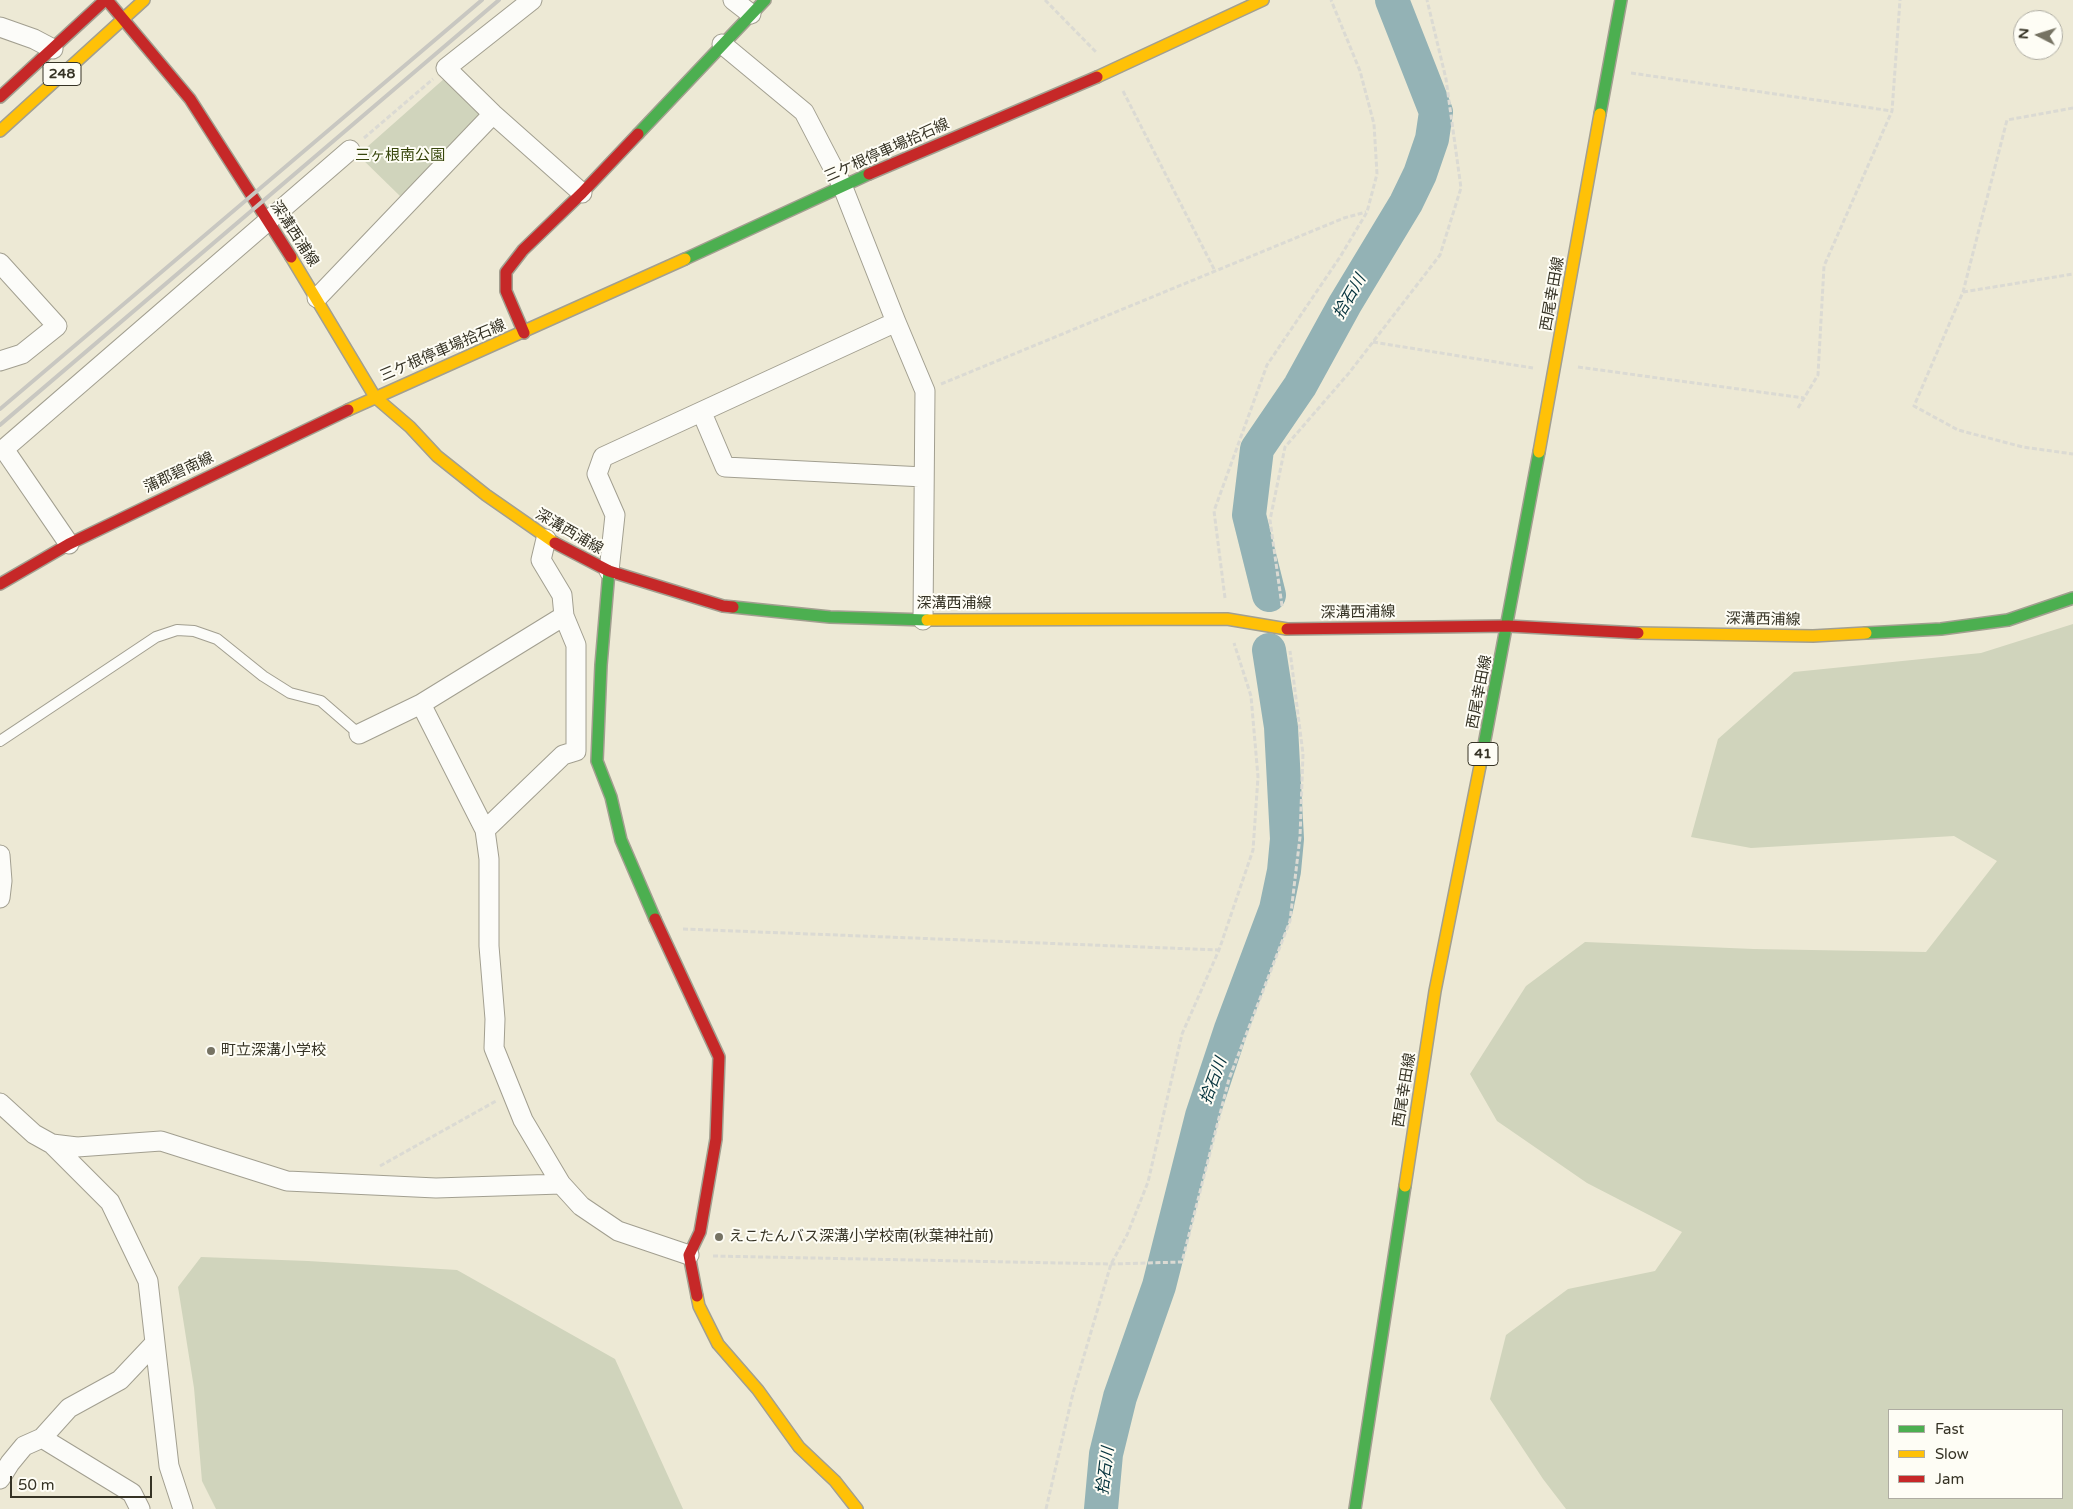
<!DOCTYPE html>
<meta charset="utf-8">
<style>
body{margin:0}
#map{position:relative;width:2073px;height:1509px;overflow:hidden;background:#ede9d5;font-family:"Varela Round",sans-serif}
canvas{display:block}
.legend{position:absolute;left:1888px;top:1409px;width:175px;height:90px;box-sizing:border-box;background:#fefdf5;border:1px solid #aeaca2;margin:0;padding:6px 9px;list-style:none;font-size:15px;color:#363325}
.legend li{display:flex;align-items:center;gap:10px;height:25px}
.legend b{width:25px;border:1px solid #aeaca2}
.north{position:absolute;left:2013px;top:10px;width:50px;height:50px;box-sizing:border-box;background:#fefdf5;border:1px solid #aeaca2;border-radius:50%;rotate:275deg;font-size:14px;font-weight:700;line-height:20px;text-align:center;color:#363325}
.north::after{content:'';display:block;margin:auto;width:18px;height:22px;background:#767363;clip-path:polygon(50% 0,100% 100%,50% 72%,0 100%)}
.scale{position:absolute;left:10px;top:1476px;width:142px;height:22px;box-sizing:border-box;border:2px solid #363325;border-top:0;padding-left:6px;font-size:15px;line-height:18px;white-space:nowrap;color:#363325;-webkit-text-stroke:4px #fefdf5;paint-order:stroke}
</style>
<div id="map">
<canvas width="2073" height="1509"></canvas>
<ul class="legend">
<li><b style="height:6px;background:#4caf50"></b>Fast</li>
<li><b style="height:6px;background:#ffc107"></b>Slow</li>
<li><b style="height:6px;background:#c62828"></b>Jam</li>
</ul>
<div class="north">N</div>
<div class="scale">50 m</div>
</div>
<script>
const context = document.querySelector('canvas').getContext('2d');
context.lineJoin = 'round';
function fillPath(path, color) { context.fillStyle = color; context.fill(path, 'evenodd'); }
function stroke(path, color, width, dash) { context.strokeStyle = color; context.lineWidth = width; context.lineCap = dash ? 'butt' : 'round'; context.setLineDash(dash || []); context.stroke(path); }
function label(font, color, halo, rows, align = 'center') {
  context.font = font + ' "Varela Round","Noto Sans JP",sans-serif'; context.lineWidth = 4; context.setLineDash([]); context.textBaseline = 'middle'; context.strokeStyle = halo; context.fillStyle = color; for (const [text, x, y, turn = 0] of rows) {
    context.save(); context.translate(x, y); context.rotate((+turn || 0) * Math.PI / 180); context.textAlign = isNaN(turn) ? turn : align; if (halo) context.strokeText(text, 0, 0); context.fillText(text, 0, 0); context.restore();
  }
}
fillPath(new Path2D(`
 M445,78L482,117L400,196L358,155Z
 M2073,624V1509H1566L1543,1479L1490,1399L1506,1335L1568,1289L1655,1271L1682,1232L1587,1183L1497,1121L1470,1074L1526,986L1585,942L1754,949L1926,952L1997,861L1954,836L1751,848L1691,837L1718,739L1794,672L1981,653ZM2062,1410V1498H1889V1410Z
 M201,1257L308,1261L457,1270L615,1359L683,1509H216L202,1481L194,1388L178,1287Z`), '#d0d4bc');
stroke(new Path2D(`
 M1269,595L1249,515L1257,449L1300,386L1345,304L1406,203L1420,174L1432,139L1436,112L1392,0
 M1101,1509L1106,1454L1120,1397L1159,1286L1202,1116L1231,1029L1276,909L1284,871L1287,839L1281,727L1269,650`), '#93b2b5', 34);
const lane = new Path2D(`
 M0,741L156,637L177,630L194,631L217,639L263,676L290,693L321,701L359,734`);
const street = new Path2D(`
 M532,0L446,68L493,114L582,193
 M733,0L751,14
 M0,27L34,39L53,49
 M0,263L57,326L22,354L0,361
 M317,298L493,114
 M896,322L925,391L923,620
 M702,413L725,467L924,477
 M69,544L4,449L350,150
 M609,571L615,515L597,474L603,457L896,322L842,185L804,112L722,44
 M421,704L564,616
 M359,734L421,704L485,830L489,859V946L495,1019L494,1048L523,1120L561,1184L581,1206L618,1231L689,1255
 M485,830L563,755L576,751V645L564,616L562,595L541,560L546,539
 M0,855L2,881L0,898
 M0,1103L34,1134L52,1144L110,1202L148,1281L169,1466L183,1509
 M52,1144L77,1147L161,1141L287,1181L436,1188L561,1184
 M42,1438L132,1493L140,1509
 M0,1479L10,1463L24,1446L42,1438L69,1408L120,1380L154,1344`);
const fast = new Path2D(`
 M1600,114L1621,0
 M638,134L765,0
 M685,259L869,174
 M609,571L601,665L597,761L611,797L621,840L655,919
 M733,607L830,617L927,620
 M1866,633L1941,629L2008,620L2073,598
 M1480,766L1539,452
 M1355,1509L1405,1186`);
const slow = new Path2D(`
 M1097,77L1263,0
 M0,131L144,0
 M291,257L375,397L410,427L437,456L486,495L555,543
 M348,410L685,259
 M1539,452L1600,114
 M927,620L1227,619L1287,629
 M1638,633L1813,636L1866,633
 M1405,1186L1435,991L1480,766
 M697,1296L699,1306L718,1344L758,1390L799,1447L835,1481L857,1509`);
const jam = new Path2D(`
 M107,0L190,99L291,257
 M0,97L105,0
 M869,174L1097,77
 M524,333L506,291V272L523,250L582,193L638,134
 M555,543L609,571L723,606L733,607
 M0,584L69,544L348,410
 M1287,629L1508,626L1638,633
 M655,919L719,1057L716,1139L700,1232L689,1255L697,1296`);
stroke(lane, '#a29f90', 12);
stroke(street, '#a29f90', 21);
stroke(fast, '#a29f90', 14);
stroke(slow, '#a29f90', 14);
stroke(jam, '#a29f90', 14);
stroke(new Path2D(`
 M1045,0L1097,53
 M1631,73L1892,111
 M1123,91L1215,271
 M2073,108L2007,120L1963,292L1914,406L1958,430L2023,447L2073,454
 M364,138L433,79
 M1963,292L2073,274
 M1373,342L1533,368
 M1578,367L1804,398
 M941,384L1344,218L1366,212
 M1798,408L1818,375L1824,266L1892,111L1900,0
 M1225,598L1214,511L1267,365L1340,257L1367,212L1377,174L1374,124L1360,71L1331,0
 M1282,606L1270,520L1285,447L1349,373L1440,255L1461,188L1446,79L1427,0
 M683,929L1219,950
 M380,1166L496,1101
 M713,1256L1111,1264L1182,1262L1229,1079L1290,921L1300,837L1303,754L1290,651
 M1046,1509L1073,1393L1111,1264L1127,1235L1148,1182L1182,1034L1219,950L1253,850L1258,777L1251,696L1234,643`), '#dbdad3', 3, [5, 2.5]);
stroke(lane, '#fcfcf9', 10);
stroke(street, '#fcfcf9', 19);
stroke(fast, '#4caf50', 11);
stroke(slow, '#ffc107', 11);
stroke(jam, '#c62828', 11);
stroke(new Path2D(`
 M0,409L482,0
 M0,425L499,0`), '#c8c7c1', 4);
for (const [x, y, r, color] of [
 [211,1051,5,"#767363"],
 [719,1237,5,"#767363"]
]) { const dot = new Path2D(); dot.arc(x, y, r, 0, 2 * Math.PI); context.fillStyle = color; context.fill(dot); stroke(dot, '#fefdf5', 2); }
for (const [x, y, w] of [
 [62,74,38],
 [1483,754,30]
]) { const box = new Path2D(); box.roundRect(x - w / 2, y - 11.5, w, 23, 4); context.fillStyle = '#fefdf5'; context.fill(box); stroke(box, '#363325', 1); }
label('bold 14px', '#363325', null, [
 ["248",62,74],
 ["41",1483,754]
]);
label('15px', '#363325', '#fefdf5', [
 ["三ケ根停車場拾石線",887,151,-24],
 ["深溝西浦線",294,234,57],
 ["西尾幸田線",1553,294,-80],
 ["三ケ根停車場拾石線",443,351,-23],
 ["蒲郡碧南線",179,473,-25],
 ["深溝西浦線",569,532,30],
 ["深溝西浦線",954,604],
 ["深溝西浦線",1358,613,-1],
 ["深溝西浦線",1763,620,1],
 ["西尾幸田線",1480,692,-79],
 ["西尾幸田線",1405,1090,-81]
]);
label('15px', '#37460c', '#fefdf5', [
 ["三ヶ根南公園",400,156]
]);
label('15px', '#363325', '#fefdf5', [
 ["町立深溝小学校",221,1051],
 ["えこたんバス深溝小学校南(秋葉神社前)",729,1237]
], 'left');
label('italic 16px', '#05333d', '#fefdf5', [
 ["拾石川",1350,297,-60],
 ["拾石川",1214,1081,-70],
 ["拾石川",1106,1471,-83]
]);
</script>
